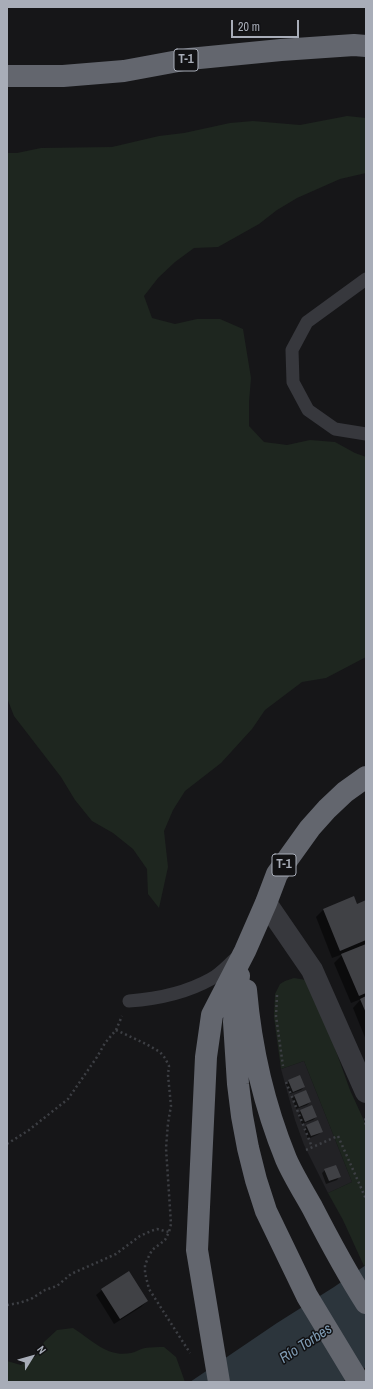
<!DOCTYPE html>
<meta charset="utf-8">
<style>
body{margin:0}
#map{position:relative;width:373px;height:1389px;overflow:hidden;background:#161618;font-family:"Archivo Narrow",sans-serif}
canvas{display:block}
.frame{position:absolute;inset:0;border:8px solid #a8adb8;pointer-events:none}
.north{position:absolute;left:12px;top:1337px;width:40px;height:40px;-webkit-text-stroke:3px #111113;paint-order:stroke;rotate:53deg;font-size:11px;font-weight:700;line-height:16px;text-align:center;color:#a8adb8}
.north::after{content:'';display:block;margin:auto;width:14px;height:18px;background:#a8adb8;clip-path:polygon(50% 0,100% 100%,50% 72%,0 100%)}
.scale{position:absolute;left:231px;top:20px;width:68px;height:18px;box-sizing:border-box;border:2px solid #a8adb8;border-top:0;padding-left:5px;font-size:12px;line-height:14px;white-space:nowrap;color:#a8adb8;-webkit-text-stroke:3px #111113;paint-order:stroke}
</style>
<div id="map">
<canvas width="373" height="1389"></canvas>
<div class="frame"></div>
<div class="north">N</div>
<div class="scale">20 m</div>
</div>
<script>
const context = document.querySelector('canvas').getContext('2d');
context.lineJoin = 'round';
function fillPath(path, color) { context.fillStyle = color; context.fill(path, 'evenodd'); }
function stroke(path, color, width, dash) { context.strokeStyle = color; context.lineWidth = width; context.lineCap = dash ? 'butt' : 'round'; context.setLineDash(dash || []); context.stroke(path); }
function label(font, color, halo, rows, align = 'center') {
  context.font = font + ' "Archivo Narrow",sans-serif'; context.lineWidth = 3; context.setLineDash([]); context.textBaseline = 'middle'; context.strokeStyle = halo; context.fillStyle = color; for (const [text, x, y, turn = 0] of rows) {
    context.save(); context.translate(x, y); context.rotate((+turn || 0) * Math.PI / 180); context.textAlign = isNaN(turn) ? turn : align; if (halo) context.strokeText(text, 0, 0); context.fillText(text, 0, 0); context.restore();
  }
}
fillPath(new Path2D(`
 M304,1061L352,1182L328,1193L304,1145L295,1120L281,1069Z`), '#222225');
fillPath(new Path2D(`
 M347,116L366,118V173L340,179L297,198L277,210L259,224L218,247L194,248L175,262L158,278L144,296L152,318L175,324L197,319H220L243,329L251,378L249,402V426L264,442L287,445L310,440L335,442L355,453L366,457V657L326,678L302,682L265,710L252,729L221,763L185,791L173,810L164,831L168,867L159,908L148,894L147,869L133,849L113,833L92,821L75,800L61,777L14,716L7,698V153H17L41,148L112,147L159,136L184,133L230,123L253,121L300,125Z
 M294,978L306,980L315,993L350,1090L366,1125V1265L364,1266L343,1220L328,1193L352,1182L304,1061L281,1069L274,1017L275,994L280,984L285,981Z
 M73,1328C91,1339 107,1358 131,1353C136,1352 140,1349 145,1348C151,1347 158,1347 164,1347L176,1357L185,1382H7V1361L21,1365L36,1356L44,1342L57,1330Z`), '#1e261f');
fillPath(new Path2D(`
 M366,1265V1367L342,1382H190L277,1323L334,1287Z`), '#2c353c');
fillPath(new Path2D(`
 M366,901V1040L353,1008L361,999L351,1003L334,963L343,954L332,958L316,917L324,909L356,905Z
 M289,1081L304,1087L301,1090L290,1094L286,1084Z
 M295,1096L310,1102L307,1105L296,1109L292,1098Z
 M301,1111L316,1117L313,1120L302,1124L298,1114Z
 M307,1126L321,1132L319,1134L308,1139L304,1129Z
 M325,1170L339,1177L337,1180L326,1184L322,1173Z
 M102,1290L147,1301L141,1307L114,1324L96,1295Z`), '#0007');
fillPath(new Path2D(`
 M354,896L357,904L366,900V940L340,951L323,909Z
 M366,944V993L359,996L341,954Z
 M366,996V1013L360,999Z
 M300,1075L305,1087L293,1092L288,1080Z
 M306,1090L311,1102L299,1107L294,1095Z
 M312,1105L317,1117L305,1122L300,1110Z
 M318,1120L323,1132L311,1136L306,1125Z
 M336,1165L341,1177L329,1181L324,1169Z
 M129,1271L148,1301L120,1319L101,1289Z`), '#404145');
stroke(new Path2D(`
 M277,995L276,1016L283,1066
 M116,1030L146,1044L160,1052L165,1058L169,1066L168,1075L171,1106L168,1123L166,1148L171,1224L169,1232L165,1240L152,1250L148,1258L145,1265V1273L149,1289L190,1353
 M286,1082L312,1147
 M366,1119L364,1120L366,1125
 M7,1144L29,1130L68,1099L97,1057L105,1043L116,1030L122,1016
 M306,1150L338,1136L366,1199
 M7,1305L19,1303L31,1299L45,1290L57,1286L71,1274L116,1254L140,1236L151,1231L157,1229L169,1232`), '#3d3f44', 2.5, [2, 3]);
stroke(new Path2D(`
 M366,279L307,322L292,350L293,382L308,410L335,429L366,434
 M129,1001C157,999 186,993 211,979C220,974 227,966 235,959`), '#37383d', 13);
stroke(new Path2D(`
 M266,903L312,970L366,1092`), '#37383d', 22);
stroke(new Path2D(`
 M7,76H63L124,71L189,59L281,50L354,45L366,46
 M239,976L236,992L234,1022L238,1084L242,1116L248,1148L256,1180L266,1211L307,1296L359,1382
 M246,990C251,1048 264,1105 286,1159C293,1175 303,1191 312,1207C329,1240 346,1272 366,1303
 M219,1382L197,1250L206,1057L212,1015L245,951L266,903L277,874L310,828L327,809L345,792L366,777`), '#63666e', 22);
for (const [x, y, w] of [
 [186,60,24],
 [284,865,24]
]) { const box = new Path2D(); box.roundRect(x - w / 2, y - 11, w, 22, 3); context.fillStyle = '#111113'; context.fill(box); stroke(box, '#a8adb8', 1); }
label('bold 13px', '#a8adb8', null, [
 ["T-1",186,60],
 ["T-1",284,865]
]);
label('italic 15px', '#7f9bb3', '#111113', [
 ["Río Torbes",306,1344,-33]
]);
</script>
